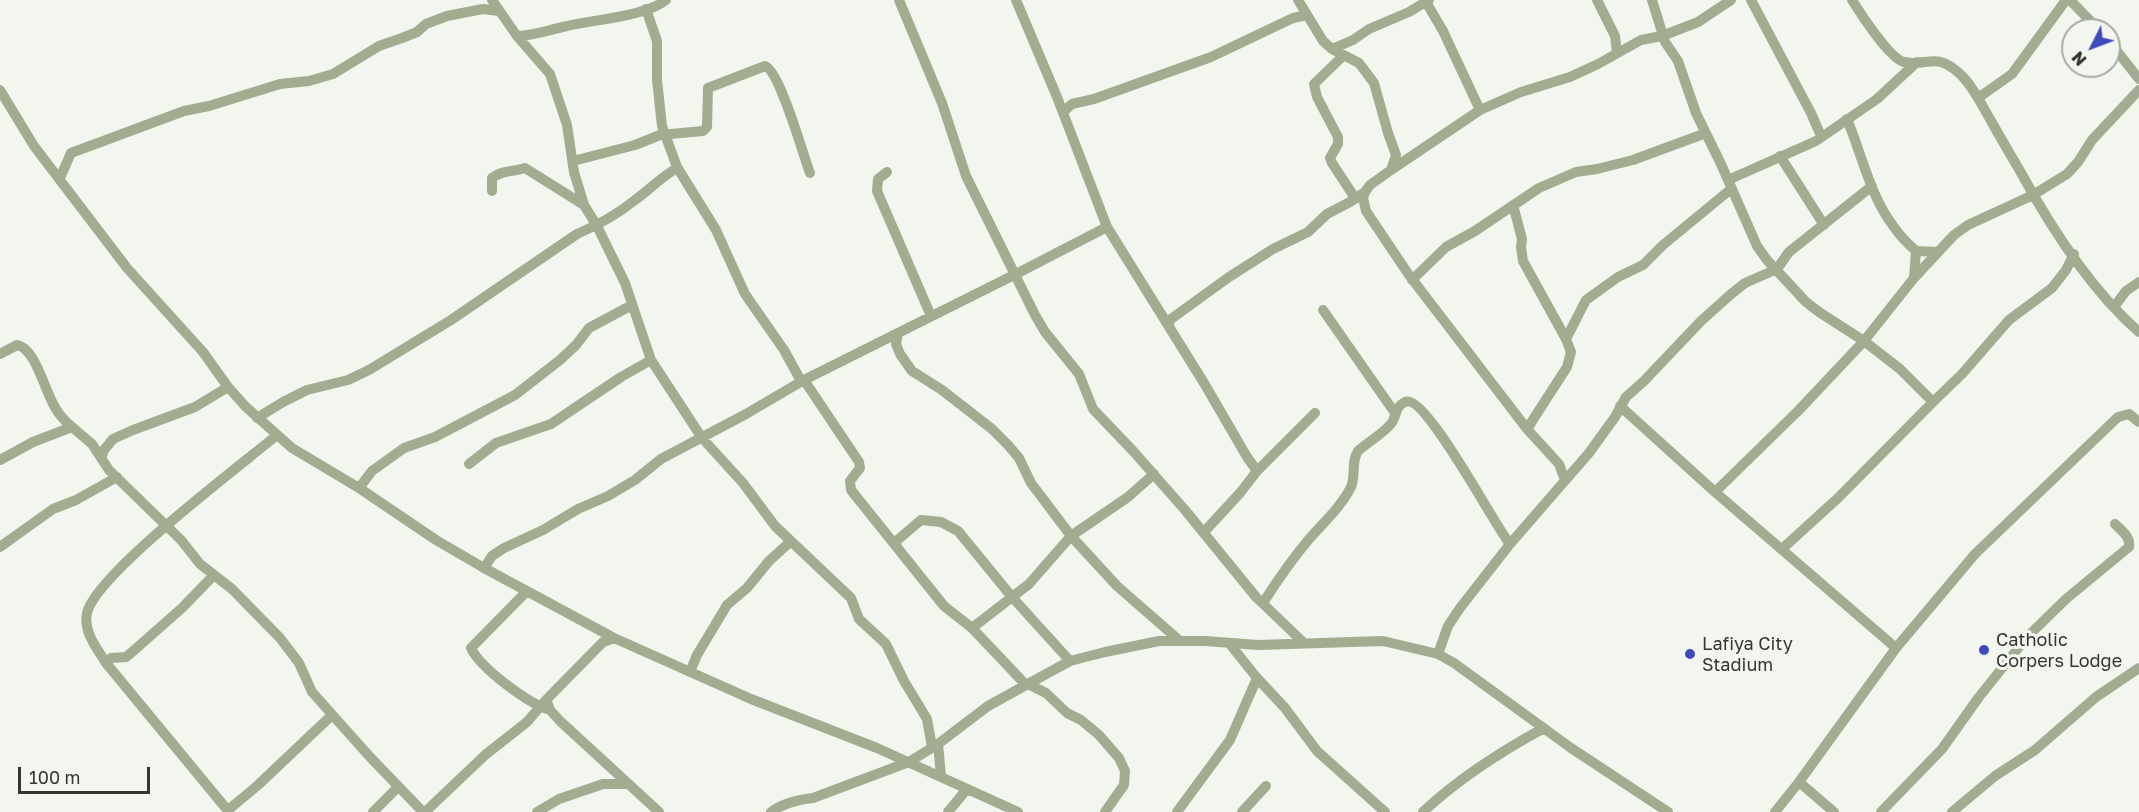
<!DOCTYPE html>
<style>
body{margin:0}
#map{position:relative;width:2139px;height:812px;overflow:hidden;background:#f3f6ee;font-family:"Golos Text",sans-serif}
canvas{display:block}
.north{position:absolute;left:2061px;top:18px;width:60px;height:60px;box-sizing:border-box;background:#f3f6ee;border:2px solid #a7a9a3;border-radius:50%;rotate:228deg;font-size:16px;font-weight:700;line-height:24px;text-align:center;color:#353633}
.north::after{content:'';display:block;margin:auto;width:21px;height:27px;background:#4049be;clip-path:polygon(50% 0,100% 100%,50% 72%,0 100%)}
.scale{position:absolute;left:18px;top:767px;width:132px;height:27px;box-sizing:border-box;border:3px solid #353633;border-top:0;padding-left:8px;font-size:18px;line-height:21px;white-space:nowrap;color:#353633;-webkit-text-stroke:4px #f3f6ee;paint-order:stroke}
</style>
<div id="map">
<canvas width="2139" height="812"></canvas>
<div class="north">N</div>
<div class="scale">100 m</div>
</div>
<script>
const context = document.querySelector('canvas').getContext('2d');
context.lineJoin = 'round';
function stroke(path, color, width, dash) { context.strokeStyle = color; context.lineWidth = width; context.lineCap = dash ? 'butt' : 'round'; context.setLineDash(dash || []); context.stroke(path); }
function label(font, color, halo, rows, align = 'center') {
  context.font = font + ' "Golos Text",sans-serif'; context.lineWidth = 6; context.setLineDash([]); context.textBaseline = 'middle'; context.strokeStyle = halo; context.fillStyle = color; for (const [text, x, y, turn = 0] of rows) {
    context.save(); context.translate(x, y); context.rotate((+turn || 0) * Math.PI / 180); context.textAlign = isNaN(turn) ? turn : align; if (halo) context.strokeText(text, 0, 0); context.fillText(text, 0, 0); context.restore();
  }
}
stroke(new Path2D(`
 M492,0L517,36L550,74L567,125L574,172L584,205L597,226L625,283L651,360L702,438L743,483L775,526L851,598L859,619L886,644L904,681L927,719L932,747
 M899,0L942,103L966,176L1035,315L1045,332L1079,374L1093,409L1134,452L1185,510L1256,597L1304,643
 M1016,0L1057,97L1107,227L1204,383L1247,457L1257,471L1240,493L1204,532
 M1298,0L1323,41L1332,49L1359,63L1374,83L1388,133L1396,155L1391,170
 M1597,0L1615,36L1617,53
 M1652,0L1665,42L1678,61L1696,113L1721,164L1757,246L1767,260L1806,302L1819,312L1864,341L1799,410L1715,492
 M1751,0L1811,113L1821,136
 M1852,0C1860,13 1890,59 1904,62C1928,67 1935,51 1960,74C1973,86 1981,104 1990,119C2000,137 2010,154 2020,171C2050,226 2092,291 2139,332
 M2070,0L2099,30
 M1426,2L1443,31L1480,110
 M646,9L657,41V80L662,126L677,167L716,230L745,294L784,350L801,381
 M517,36C537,35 548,30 567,26C592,20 647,16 666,0
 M2109,41L2139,79
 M1332,49L1353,40L1369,29L1409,12L1429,0
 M1344,55L1314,84L1317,97L1338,137V144L1330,158L1332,163L1355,198
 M0,90L34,146L127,268L203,352L228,387L246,407L292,448L359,488L436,540L484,568L614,638L751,699L877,748L1018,812
 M1978,98L2012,74L2066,0
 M1063,112L1072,104L1094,99L1211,57L1293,18L1307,15
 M1847,119C1862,155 1870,196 1894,227C1900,236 1908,244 1916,251
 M1780,156L1824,225
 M573,161L635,145L660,135L703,131L707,127L708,88L765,66C780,71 803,155 810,173
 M887,172L878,179L877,191L931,316
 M60,178L71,153L184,111L209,106L280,84L309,81L333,74L379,46L402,38L417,32L426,24L447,16L483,9L499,11
 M1728,180L1816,141L1877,99L1917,62
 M492,191V178C502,170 513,172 525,168L584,205
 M1513,205L1522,239L1521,247L1523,261L1566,339L1571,352L1567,367L1527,429
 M2074,254L2066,270L2052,288L2009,320L1962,374L1933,402L1900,369L1864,341L1914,278L1954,235L1968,225L2033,195L2067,174L2078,162L2092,140L2139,90
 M1914,278L1916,251L1938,252
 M1412,280L1446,247L1475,231L1539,188L1576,172L1597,169L1633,160L1706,133
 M2114,307L2126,291L2139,282
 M1323,310L1395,413
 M1168,325L1171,319L1229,277L1273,249L1308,232L1327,214L1350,202L1365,192
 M898,333L896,344L900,354L912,371L942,390L992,429L1008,445L1019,458L1031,483L1071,536L1117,586L1180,641
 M1566,339L1586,300L1618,277L1643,265L1663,245L1731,189
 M0,354L17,345C36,348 45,393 56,409C60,416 66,422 72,427
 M804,380L859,462L860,468L850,481L851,490L944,606L972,628
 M1620,406L1715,492L1896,648
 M257,418L283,402L307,390L348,380L369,370L451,320L577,234C598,225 618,214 635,200C650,189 660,178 677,168
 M101,458L104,450L113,439L133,430L195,407L228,387
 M0,460L33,442L72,427L92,444L109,470L181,540L200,564L232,589L280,638L299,663L312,692L370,757L423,812
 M469,464L496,443L551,424L621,377L651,360
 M1257,471L1315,413
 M1565,480L1559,464L1527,429L1409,275L1366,211L1363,198L1365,192L1370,185L1391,170L1480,110L1521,92L1570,77L1598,64L1641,40L1662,36L1698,22L1731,0
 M359,488L372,471L404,448L435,437L515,395L560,360L576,345L589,328L632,305
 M894,543L921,520L941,522L958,531L1012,597L1070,661
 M0,547L53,509L76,500L117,477
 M1782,549L1838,498L1933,402
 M484,568L492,556L504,548L543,530L578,509L608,496L635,480L661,459L746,414L804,380L1014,275L1107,227
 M527,591L471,648C480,668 529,704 550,710
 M1263,603C1277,581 1292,559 1310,538C1324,522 1341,507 1351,487C1356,476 1351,461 1358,451C1368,442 1381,435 1390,425C1397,418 1394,407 1405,402C1426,393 1495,527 1510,544
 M1229,643L1257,678L1285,708L1317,751L1385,812
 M1438,654L1448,626L1460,608L1510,544L1589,453L1615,417L1626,397L1644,381L1701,321L1730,295L1745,283L1777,269L1789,252L1872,186
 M111,658L126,657L131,653L182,608L214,575
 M690,672L697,655L727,605L747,588L769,561L790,542
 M1028,684L1046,693L1067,713L1081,720L1099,735L1119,758L1125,771L1124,785L1105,812
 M1026,685L972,628L1029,584L1071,536L1128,497L1154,474
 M548,704L550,710L560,721L659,812
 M938,744L941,776
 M1799,782L1896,648L1975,554L2118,417L2129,414L2139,422
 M228,810L257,786L332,715
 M229,812L106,663C97,648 83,632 87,613C96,574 240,466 277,435
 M373,812L398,787
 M425,812L485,755L527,722L546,700L603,642L614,638
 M537,812L559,799L603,784H628
 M771,812C784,803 797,800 813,798L909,762L938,744L988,706L1026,685L1070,661L1105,652L1159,641H1205L1258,645L1383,641L1438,654L1454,663L1571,748L1668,812
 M948,812L967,789
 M1177,812L1230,740L1257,678
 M1242,812L1266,786
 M1423,812C1459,778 1500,752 1544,728
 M1775,812L1799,782L1834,812
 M1881,812L1942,749L1979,697L2027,637L2066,599L2129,547C2131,537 2121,530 2115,524
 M1952,812L1995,776L2035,750L2096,697L2139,668`), '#a2ac90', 10);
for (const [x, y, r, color] of [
 [1984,650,6,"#4049be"],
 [1690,654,6,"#4049be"]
]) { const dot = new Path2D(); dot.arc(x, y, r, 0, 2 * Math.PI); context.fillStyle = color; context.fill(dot); stroke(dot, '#f3f6ee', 2); }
label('18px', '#353633', '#f3f6ee', [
 ["Catholic",1996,640],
 ["Corpers Lodge",1996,661],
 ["Lafiya City",1702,644],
 ["Stadium",1702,665]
], 'left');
</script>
